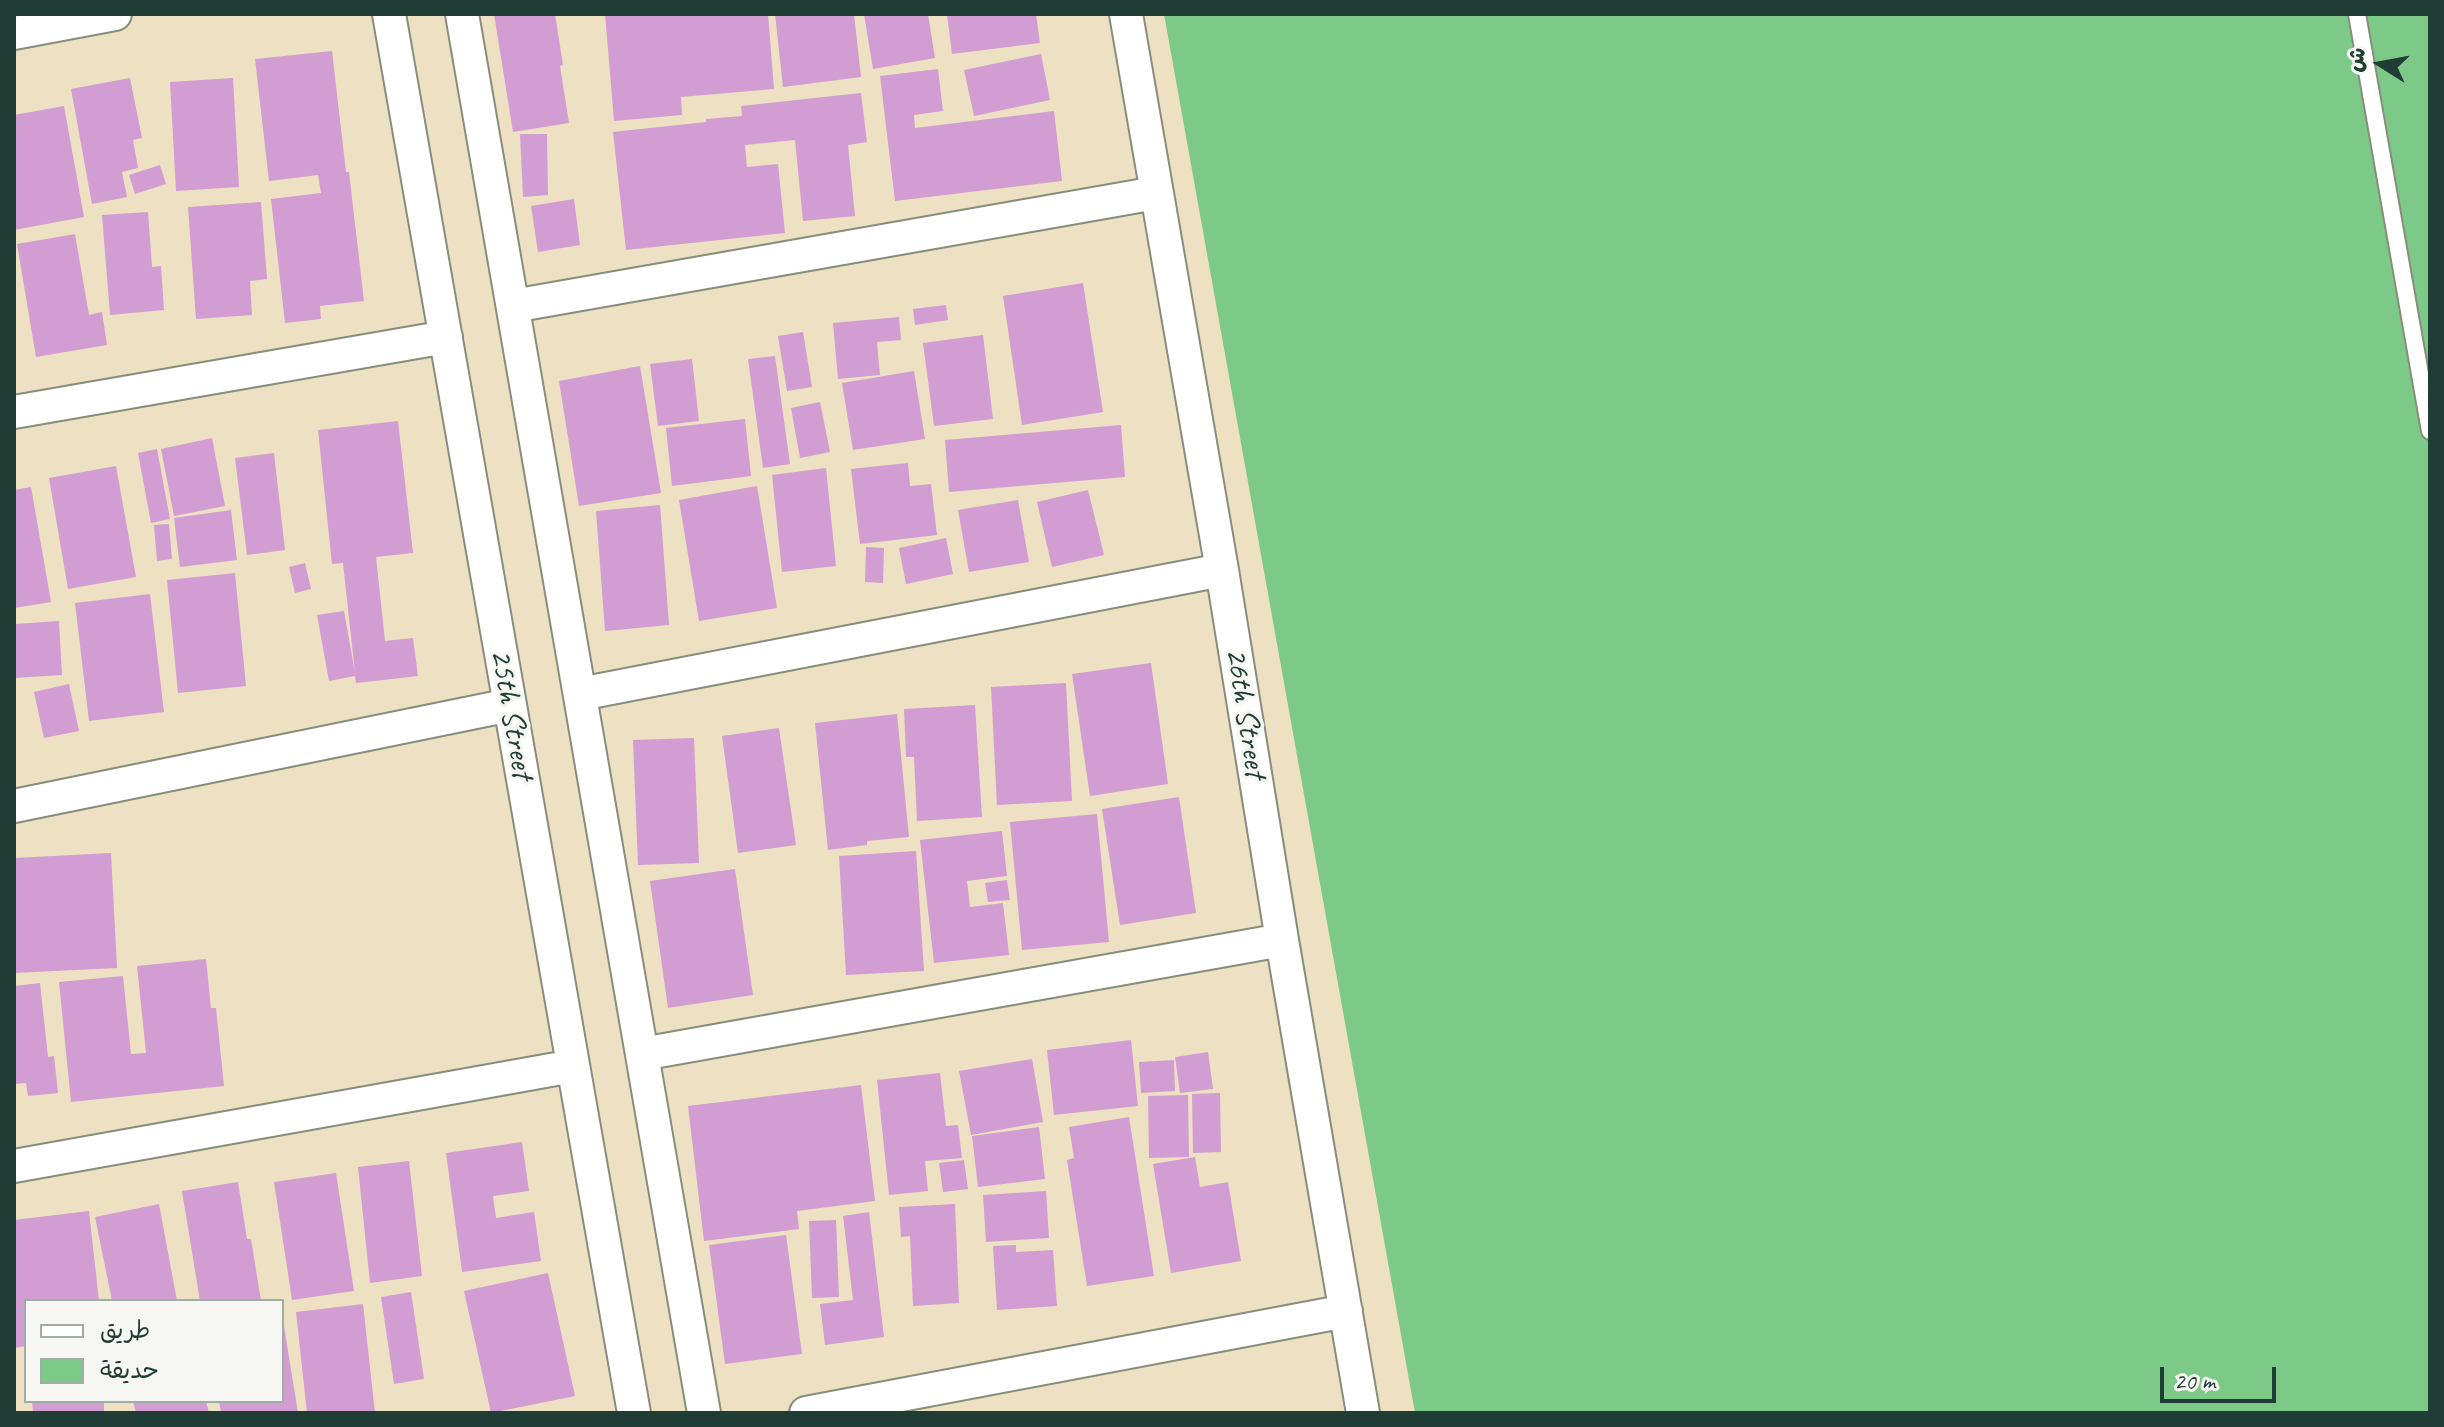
<!DOCTYPE html>
<meta charset="utf-8">
<style>
body{margin:0}
#map{position:relative;width:2444px;height:1427px;overflow:hidden;background:#eee0c2;font-family:Caveat,"Playpen Sans Arabic",sans-serif}
canvas{display:block}
.frame{position:absolute;inset:0;border:16px solid #1f3d34;pointer-events:none}
.legend{position:absolute;left:24px;top:1299px;width:260px;height:104px;box-sizing:border-box;background:#f6f6f2;border:2px solid #a0aca6;margin:0;padding:10px 14px;list-style:none;font-size:24px;color:#1f3d34}
.legend li{display:flex;align-items:center;gap:16px;height:40px}
.legend b{width:40px;border:2px solid #a0aca6}
.north{position:absolute;left:2340px;top:24px;width:80px;height:80px;-webkit-text-stroke:6px #f6f6f2;paint-order:stroke;rotate:281deg;font-size:22px;font-weight:700;line-height:32px;text-align:center;color:#1f3d34}
.north::after{content:'';display:block;margin:auto;width:28px;height:36px;background:#1f3d34;clip-path:polygon(50% 0,100% 100%,50% 72%,0 100%)}
.scale{position:absolute;left:2160px;top:1367px;width:116px;height:36px;box-sizing:border-box;border:4px solid #1f3d34;border-top:0;padding-left:10px;font-size:24px;line-height:28px;white-space:nowrap;color:#1f3d34;-webkit-text-stroke:6px #f6f6f2;paint-order:stroke}
</style>
<div id="map">
<canvas width="2444" height="1427"></canvas>
<div class="frame"></div>
<ul class="legend">
<li><b style="height:10px;background:#fff"></b>طريق</li>
<li><b style="height:22px;background:#7dca88"></b>حديقة</li>
</ul>
<div class="north">ش</div>
<div class="scale">20 m</div>
</div>
<script>
const context = document.querySelector('canvas').getContext('2d');
context.lineJoin = 'round';
function fillPath(path, color) { context.fillStyle = color; context.fill(path, 'evenodd'); }
function stroke(path, color, width, dash) { context.strokeStyle = color; context.lineWidth = width; context.lineCap = dash ? 'butt' : 'round'; context.setLineDash(dash || []); context.stroke(path); }
function label(font, color, halo, rows, align = 'center') {
  context.font = font + ' Caveat,sans-serif'; context.lineWidth = 7; context.setLineDash([]); context.textBaseline = 'middle'; context.strokeStyle = halo; context.fillStyle = color; for (const [text, x, y, turn = 0] of rows) {
    context.save(); context.translate(x, y); context.rotate((+turn || 0) * Math.PI / 180); context.textAlign = isNaN(turn) ? turn : align; if (halo) context.strokeText(text, 0, 0); context.fillText(text, 0, 0); context.restore();
  }
}
fillPath(new Path2D(`
 M1164,14H2430V1413H1415Z`), '#7dca88');
fillPath(new Path2D(`
 M494,14H555L563,65L560,66L569,123L513,132Z
 M605,14H768L774,89L681,97L682,115L614,121Z
 M775,14H854L861,77L783,87Z
 M864,14H928L935,58L873,69Z
 M947,14H1036L1040,43L952,54Z
 M332,51L346,172H349L364,301L320,306L321,319L285,323L271,199L321,193L318,175L269,181L255,59Z
 M1041,54L1050,100L974,116L964,70Z
 M938,69L943,111L914,115L915,128L1054,111L1062,181L895,201L880,76Z
 M130,78L142,138L133,140L138,168L122,172L127,197L92,204L71,89Z
 M233,78L239,187L176,191L170,82Z
 M861,93L867,142L848,145L855,216L803,221L795,140L745,145L747,167L778,164L785,233L626,250L613,132L706,122V119L742,116L741,106Z
 M64,106L84,217L14,230V115Z
 M520,134H547L548,195L523,197Z
 M160,165L166,184L135,194L129,175Z
 M574,199L580,245L538,252L531,206Z
 M261,202L267,279L250,281L252,315L196,319L188,207Z
 M148,212L152,267L161,266L164,310L110,315L102,215Z
 M75,234L89,315L102,312L107,345L36,357L17,244Z
 M1083,283L1103,412L1022,425L1003,296Z
 M946,305L948,320L915,325L913,309Z
 M899,317L901,340L877,342L880,375L838,379L833,323Z
 M803,332L812,387L787,391L778,336Z
 M983,335L993,419L934,426L923,343Z
 M775,356L790,464L763,468L748,359Z
 M692,359L699,421L658,426L650,364Z
 M640,366L661,493L579,506L559,381Z
 M914,371L925,439L853,450L842,383Z
 M820,402L830,452L800,458L791,408Z
 M745,419L751,476L672,486L666,428Z
 M398,421L413,553L376,557L385,641L413,638L418,676L356,683L355,676L329,681L317,615L344,611L355,673L343,563L332,564L318,430Z
 M1121,425L1125,477L949,492L945,440Z
 M212,438L225,506L174,516L161,449Z
 M157,449L170,519L151,523L138,453Z
 M274,453L285,550L247,555L235,458Z
 M908,463L910,486L931,484L937,535L860,544L851,469Z
 M116,466L136,577L68,589L49,478Z
 M826,468L836,566L782,572L772,475Z
 M757,486L777,608L699,621L679,500Z
 M31,487L51,602L14,608V490Z
 M1088,490L1104,555L1052,567L1037,502Z
 M1018,500L1029,562L969,572L958,510Z
 M660,505L669,625L605,631L596,511Z
 M231,510L237,560L180,567L174,518Z
 M169,524L172,559L157,561L154,525Z
 M946,538L953,574L906,584L899,548Z
 M866,547L884,548L883,583L865,582Z
 M305,563L311,589L295,593L289,567Z
 M235,573L246,686L178,693L167,580Z
 M150,594L164,712L89,721L75,603Z
 M59,621L62,675L14,678V624Z
 M1151,663L1168,784L1090,796L1072,674Z
 M1066,683L1072,801L997,805L991,687Z
 M69,684L79,731L44,738L34,692Z
 M975,705L982,817L917,821L914,757H906L904,709Z
 M897,714L909,837L867,841V845L828,850L815,723Z
 M779,728L796,845L738,853L722,736Z
 M694,738L699,863L638,865L633,740Z
 M1179,797L1196,913L1120,925L1102,809Z
 M1097,814L1109,942L1022,950L1010,822Z
 M1002,831L1007,876L967,881L970,907L1003,903L1009,955L934,963L920,840Z
 M916,851L924,971L846,975L839,856Z
 M111,853L117,968L14,973V858Z
 M735,869L753,995L668,1008L650,881Z
 M1007,880L1010,900L988,902L985,883Z
 M206,959L211,1008H216L224,1086L71,1102L59,982L123,976L131,1054L146,1053L137,966Z
 M40,983L48,1057L54,1056L58,1093L28,1096L26,1083L14,1084V986Z
 M1131,1040L1138,1106L1054,1115L1047,1050Z
 M1208,1052L1213,1089L1180,1093L1175,1057Z
 M1032,1059L1043,1122L971,1135L959,1071Z
 M1174,1060L1175,1091L1141,1093L1139,1062Z
 M940,1073L946,1126L958,1125L962,1158L925,1161L928,1191L889,1195L877,1080Z
 M861,1085L875,1201L797,1211L799,1229L704,1241L688,1106Z
 M1220,1093L1221,1152L1193,1153L1192,1094Z
 M1188,1095L1189,1157L1149,1158L1148,1096Z
 M1129,1117L1154,1276L1087,1286L1067,1160L1074,1158L1069,1127Z
 M1039,1127L1045,1179L978,1187L972,1136Z
 M522,1142L529,1191L493,1196L496,1218L534,1212L541,1261L462,1272L446,1153Z
 M1195,1157L1200,1187L1228,1182L1241,1261L1171,1273L1153,1164Z
 M964,1160L968,1189L943,1192L939,1163Z
 M409,1161L422,1276L370,1283L358,1167Z
 M336,1173L354,1291L292,1300L274,1182Z
 M238,1182L247,1239H251L261,1301H200L182,1191Z
 M1046,1191L1049,1238L986,1242L983,1195Z
 M159,1204L177,1301H112L95,1217Z
 M955,1204L959,1303L913,1306L910,1236L901,1237L899,1207Z
 M89,1211L99,1301H26V1346L14,1348V1220Z
 M869,1212L884,1337L825,1345L820,1304L853,1300L843,1216Z
 M836,1220L839,1297L812,1298L809,1221Z
 M786,1235L802,1354L725,1364L709,1245Z
 M1016,1245V1252L1053,1250L1057,1306L997,1310L993,1246Z
 M548,1273L575,1396L491,1413L464,1291Z
 M411,1292L424,1379L394,1384L381,1297Z
 M363,1304L375,1413H307L296,1312Z
 M284,1326L298,1413H221L219,1401H282Z
 M32,1401H104V1413H33Z
 M133,1401H206L209,1413H136Z`), '#d29dd2');
const lane = new Path2D(`
 M2357,14L2430,431`);
const street = new Path2D(`
 M389,14L634,1413
 M462,14L704,1413
 M1126,14L1222,570L1282,940L1363,1413
 M14,33L115,14
 M513,306L1156,193
 M14,412L446,337
 M580,694L1222,570
 M14,806L510,705
 M642,1054L1282,940
 M14,1166L573,1066
 M806,1413L1346,1311`);
stroke(lane, '#868e7b', 20);
stroke(street, '#868e7b', 36);
stroke(lane, '#fff', 16);
stroke(street, '#fff', 32);
label('32px', '#1f3d34', '#f6f6f2', [
 ["26th Street",1245,713,81],
 ["25th Street",511,714,80]
]);
</script>
